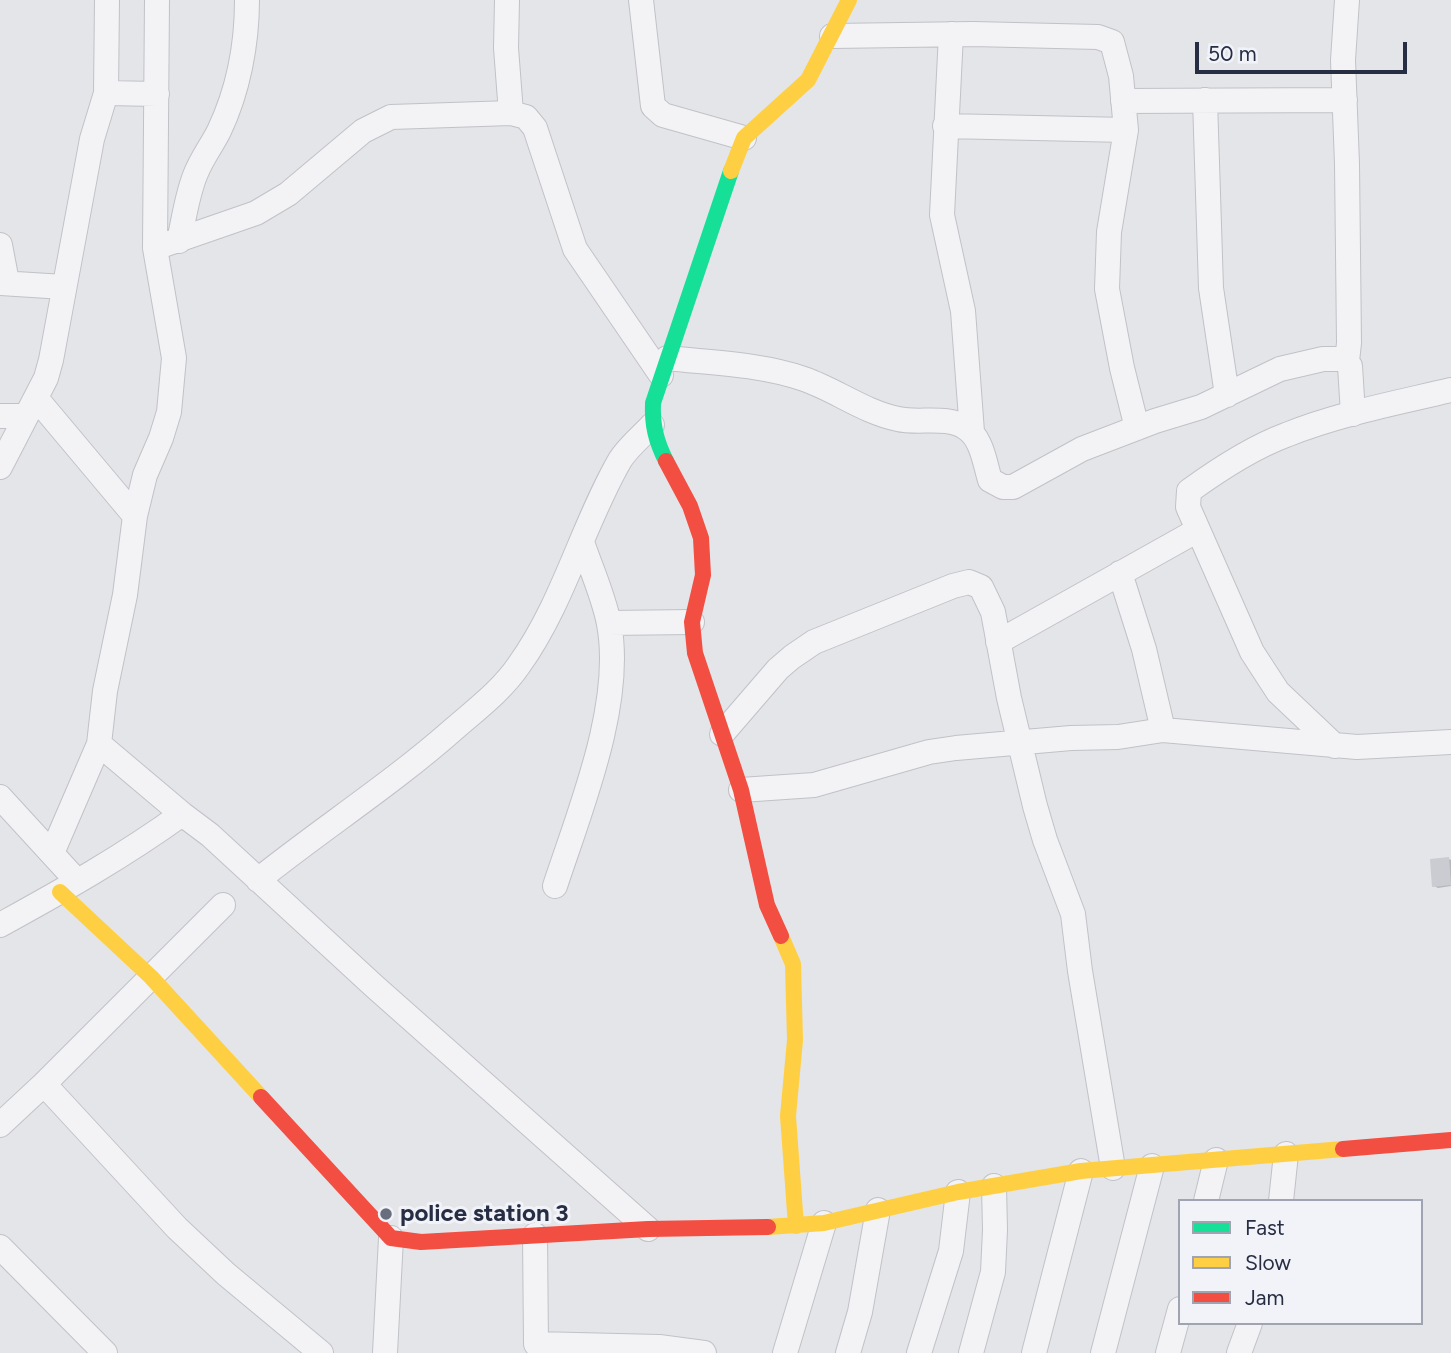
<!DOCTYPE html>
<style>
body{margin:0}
#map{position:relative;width:1451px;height:1353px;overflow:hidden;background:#e3e5e9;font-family:Figtree,sans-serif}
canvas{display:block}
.legend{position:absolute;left:1178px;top:1199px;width:245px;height:126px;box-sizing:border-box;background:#f1f3f8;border:2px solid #a0a4b0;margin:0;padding:9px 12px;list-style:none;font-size:21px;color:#272e44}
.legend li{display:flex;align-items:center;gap:14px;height:35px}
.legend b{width:35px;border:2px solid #a0a4b0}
.scale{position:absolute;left:1195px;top:42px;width:212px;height:32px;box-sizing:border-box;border:4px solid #272e44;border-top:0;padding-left:9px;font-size:21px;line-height:24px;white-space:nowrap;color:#272e44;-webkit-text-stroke:5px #f1f3f8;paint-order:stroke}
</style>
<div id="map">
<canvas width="1451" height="1353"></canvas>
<ul class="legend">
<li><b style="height:9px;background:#16e098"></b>Fast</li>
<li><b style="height:9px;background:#ffcf43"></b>Slow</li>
<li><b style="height:9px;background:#f24e42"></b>Jam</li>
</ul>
<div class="scale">50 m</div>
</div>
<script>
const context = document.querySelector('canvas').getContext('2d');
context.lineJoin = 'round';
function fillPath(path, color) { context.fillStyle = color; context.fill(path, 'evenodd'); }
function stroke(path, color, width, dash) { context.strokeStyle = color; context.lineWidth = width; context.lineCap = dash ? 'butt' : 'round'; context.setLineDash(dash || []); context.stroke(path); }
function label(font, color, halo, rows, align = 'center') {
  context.font = font + ' Figtree,sans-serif'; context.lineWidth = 6; context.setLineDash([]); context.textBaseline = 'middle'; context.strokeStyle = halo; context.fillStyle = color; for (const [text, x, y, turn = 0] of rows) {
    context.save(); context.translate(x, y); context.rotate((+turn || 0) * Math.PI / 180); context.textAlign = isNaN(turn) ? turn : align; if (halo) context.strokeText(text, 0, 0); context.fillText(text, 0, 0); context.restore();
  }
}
fillPath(new Path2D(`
 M1449,859L1451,860V886L1438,888L1434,886Z`), '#0003');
fillPath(new Path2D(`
 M1449,857L1451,885L1432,887L1430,859Z`), '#caccd1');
const street = new Path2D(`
 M507,0L506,48L511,113
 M641,0L653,106L663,115L744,138
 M951,34L942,215L963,311L972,432
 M832,36L973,34L1098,37L1112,42L1121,76L1126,130L1109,232L1107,289L1122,368L1137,428
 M106,93L157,94
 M1205,100L1211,288L1227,395
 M1123,101L1345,100
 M945,126L1126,130
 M179,241C184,219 187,194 196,173C202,158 212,145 219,131C238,91 247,44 247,0
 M0,245L7,282
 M155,248L256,213L288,194L363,131L391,117L511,113L526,117L535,128L575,249L661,375
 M0,283L64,287
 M667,358C712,363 761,364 804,379C836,390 864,412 898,419C919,424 947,415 966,428C982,438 985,464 990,480L1003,487H1013L1082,449L1155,421L1201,407L1280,369L1323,359H1343L1350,366L1353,414
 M1347,361L1349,343L1347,164L1343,60L1347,0
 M36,398L135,516
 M0,416H26
 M0,467L46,378L51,360L92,139L106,93L107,0
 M1120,573L1144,649L1163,730
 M609,623L692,622
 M998,642L1198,530
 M722,734L778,669L792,657L814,642L953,586L969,582L981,587L993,612L1009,698L1035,806L1045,840L1073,914L1080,971L1113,1168
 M99,744L182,814
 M1335,746L1278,692L1252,652L1188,507L1189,491C1218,470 1251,448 1286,435C1338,414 1396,403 1451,390
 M741,790L814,785L929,752L956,748L1071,738L1118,737L1163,730L1357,747L1451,742
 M0,797L77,881
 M52,853L99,744L105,691L125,595L135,516L145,475L161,438L169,412L174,358L155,248L157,0
 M258,880C323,828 393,783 455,728C478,708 502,690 519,665C564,602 582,526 620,460C628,447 642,436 652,425
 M555,886C580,810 624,704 609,624C604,597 591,569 582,542
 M0,925C62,891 124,856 182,814L210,835L374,986L648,1229
 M44,1084L177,1228L226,1274L321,1353
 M0,1125L44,1084L223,905
 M1206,1201L1216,1160
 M1281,1201L1286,1154
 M535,1235L536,1344L659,1347L704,1353
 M0,1247L105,1353
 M385,1353L391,1238
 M785,1353L824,1223
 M848,1353L860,1312L878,1210
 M919,1353L951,1251L958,1192
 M971,1353L993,1272L995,1230L994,1186
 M1034,1353L1081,1171
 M1103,1353L1152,1166
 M1168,1353L1180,1309
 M1239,1353L1250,1323`);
stroke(street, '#c0c2c7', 26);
stroke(street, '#f3f3f5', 24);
stroke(new Path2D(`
 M666,461C656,441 652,425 653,403L731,171`), '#16e098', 16);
stroke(new Path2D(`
 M731,171L744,138L808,80L849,0
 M60,892L151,977L261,1097
 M781,936L793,964L795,1040L788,1116L796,1226
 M768,1227L824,1223L958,1192L1081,1171L1343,1149`), '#ffcf43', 16);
stroke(new Path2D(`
 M666,461L690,506L701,538L703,575L692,622L695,653L741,790L767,905L781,936
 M261,1097L391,1238L421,1242L648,1229L768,1227
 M1343,1149L1451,1140`), '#f24e42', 16);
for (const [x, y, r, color] of [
 [386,1214,7,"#696e7e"]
]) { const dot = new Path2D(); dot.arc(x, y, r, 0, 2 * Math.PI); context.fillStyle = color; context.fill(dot); stroke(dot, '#f1f3f8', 2.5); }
label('bold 24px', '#272e44', '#f1f3f8', [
 ["police station 3",400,1214]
], 'left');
</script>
